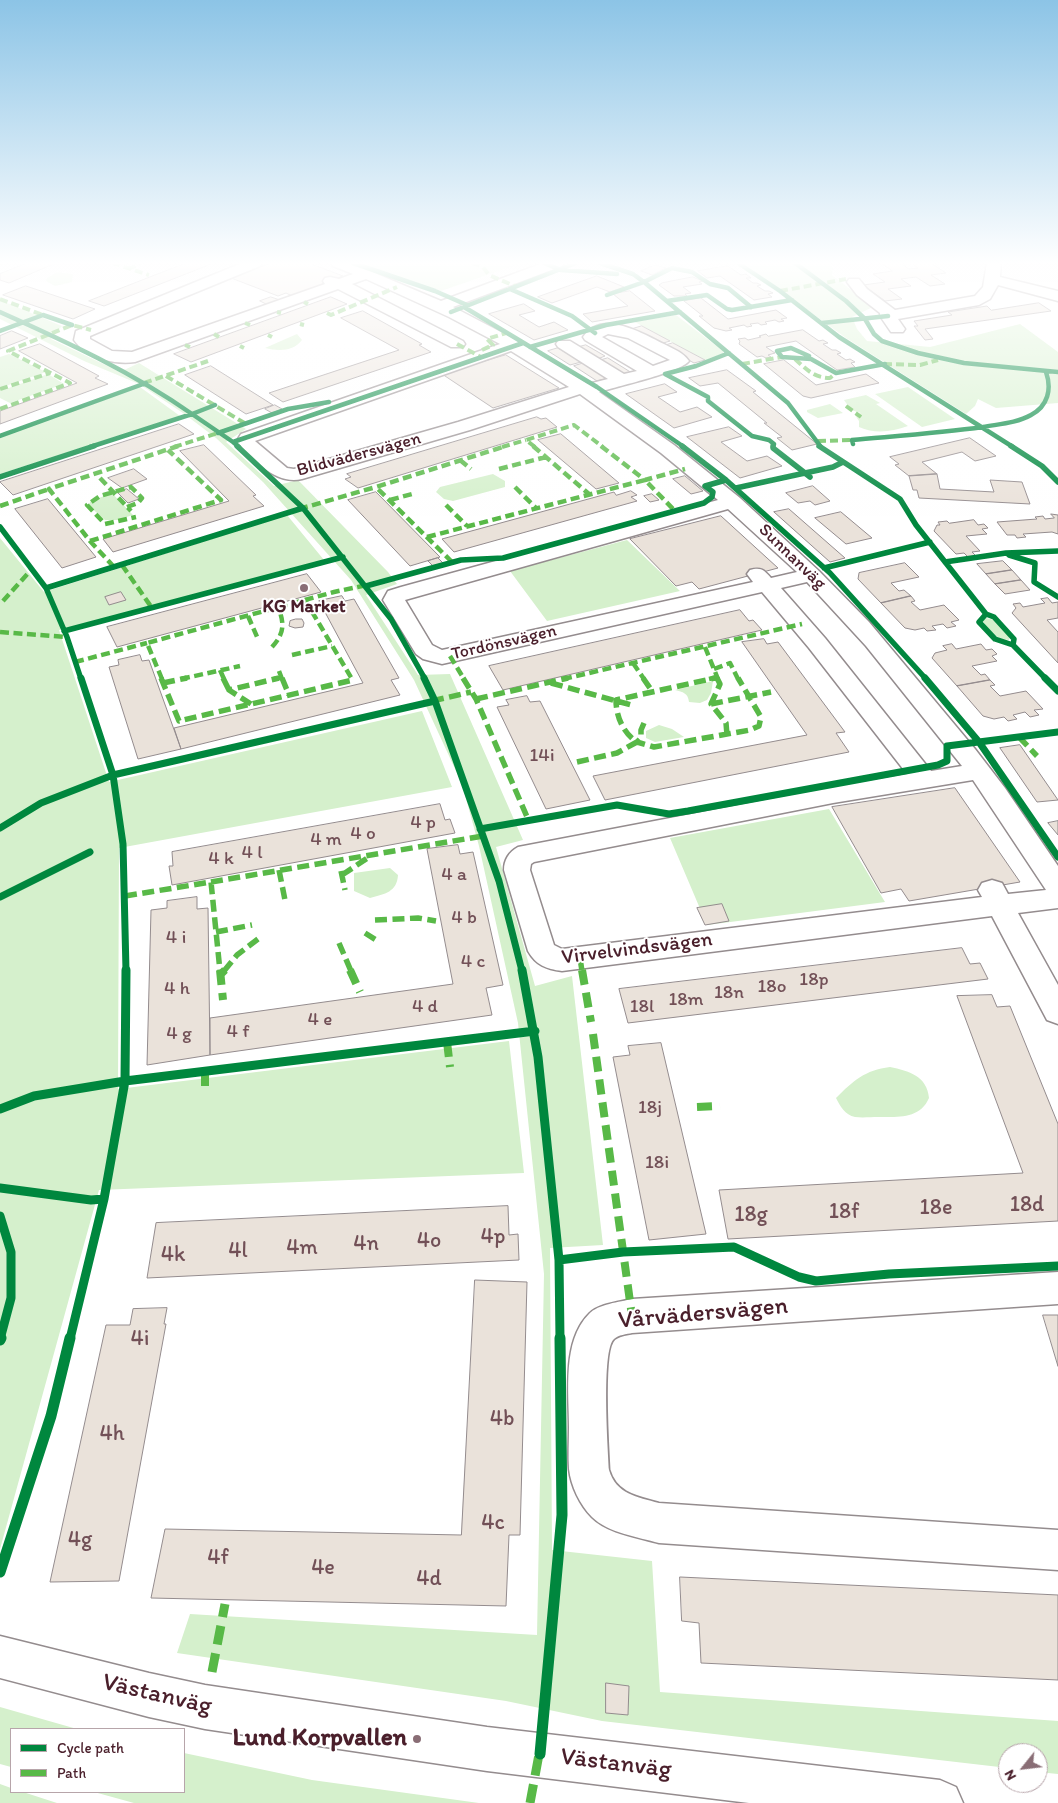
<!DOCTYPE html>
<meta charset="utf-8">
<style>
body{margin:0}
#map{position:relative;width:1058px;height:1803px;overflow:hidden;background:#fff;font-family:Itim,sans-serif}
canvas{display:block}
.legend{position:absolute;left:10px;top:1728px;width:175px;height:65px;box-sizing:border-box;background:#fff;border:1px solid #b7a5aa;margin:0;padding:6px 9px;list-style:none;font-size:15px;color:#4a1f2b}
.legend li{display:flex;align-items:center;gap:10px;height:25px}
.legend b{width:25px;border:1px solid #b7a5aa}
.north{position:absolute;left:998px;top:1743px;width:50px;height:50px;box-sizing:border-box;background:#fff;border:1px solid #b7a5aa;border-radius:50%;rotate:241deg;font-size:14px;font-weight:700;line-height:20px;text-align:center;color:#4a1f2b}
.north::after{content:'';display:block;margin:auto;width:18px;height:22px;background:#896d75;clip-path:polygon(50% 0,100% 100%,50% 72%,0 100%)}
</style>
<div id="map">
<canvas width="1058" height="1803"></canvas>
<ul class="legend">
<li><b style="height:6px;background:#00873e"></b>Cycle path</li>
<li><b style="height:6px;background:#58b947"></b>Path</li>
</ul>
<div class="north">N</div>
</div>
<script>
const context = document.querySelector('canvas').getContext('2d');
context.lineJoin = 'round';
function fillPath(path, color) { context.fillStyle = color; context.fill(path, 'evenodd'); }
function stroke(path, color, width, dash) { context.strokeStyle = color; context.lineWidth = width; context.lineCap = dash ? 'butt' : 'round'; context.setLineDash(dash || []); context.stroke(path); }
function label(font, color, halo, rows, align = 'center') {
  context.font = font + ' Itim,sans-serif'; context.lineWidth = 4; context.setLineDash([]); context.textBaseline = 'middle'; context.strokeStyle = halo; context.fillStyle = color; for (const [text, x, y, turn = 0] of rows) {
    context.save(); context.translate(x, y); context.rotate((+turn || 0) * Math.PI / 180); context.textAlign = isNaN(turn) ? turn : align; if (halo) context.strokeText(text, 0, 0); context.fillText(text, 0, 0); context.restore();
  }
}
fillPath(new Path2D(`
 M358,263H522L441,291Z
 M743,263H830L833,268L832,275L873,307L852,317L857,329L867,341L930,347L1020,324L1058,352V403L996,408L978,399L975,406L966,414L846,338Z
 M57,272L73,274L72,282L55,286L46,281L47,278Z
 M0,300L62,326L51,339L120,372L139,363L246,429L226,442L274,486L298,480L388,572L397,584L366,595L418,675L450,674L523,840L496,847L535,986L572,976L603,1245L550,1248L552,1550L652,1561L660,1692L1058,1721V1774L1038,1772V1753H1008V1768L602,1721L506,1701L177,1653L190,1614L537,1635L544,1274L518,1023L479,846L462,784L414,680L351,580L263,482L216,438L183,413L139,384L84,361L0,319Z
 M676,315L723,351V353L706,361L635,322Z
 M297,334L302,340C293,352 278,351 265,348Z
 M9,354L46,372L0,388V357Z
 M48,374L64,384L10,403L0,398V391Z
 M140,387L180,416L0,474V437Z
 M908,387L955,419L922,427L875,394Z
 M866,395L880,403L876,404L908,426C891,432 875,434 859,427V421L855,415L861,413L851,410L844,400Z
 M830,404L843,413L818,418L807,412V410Z
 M493,474L505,481V487L453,501L444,499L436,492L440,487Z
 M112,493L133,515L117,520H105L88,505L91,501Z
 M287,515L324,560L59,630L109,782L422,711L452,787L119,848L118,1089L509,1041L524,1173L99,1190L0,1549V538L44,592Z
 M627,540L680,591L547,621L510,571Z
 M986,618L995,620L1010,636L1009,640C998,640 988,631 983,621Z
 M713,681L711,693L707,700L700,703L689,702C688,693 683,692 675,690Z
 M659,725L672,729L684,737L655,742L646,738V731Z
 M829,809L885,902L707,925L670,838Z
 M390,868L398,875C397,892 385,894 370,898L354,891V873Z
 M890,1067C909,1071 927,1076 929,1098C920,1119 898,1117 878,1117C871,1117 862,1118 855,1117C845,1115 840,1106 836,1098C853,1081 865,1070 890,1067Z
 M0,1707L77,1729H11V1767L0,1764Z
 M184,1753L312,1780L479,1803H134L94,1792H184Z
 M0,1784L11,1788V1792H23L57,1803H0Z`), '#d5f0cc');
const building = new Path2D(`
 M27,263H56L9,283L0,280V274Z
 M186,263H214L104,306L89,301Z
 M271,263H309L343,276L292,296L286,293L278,296L231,278Z
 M881,263H900L909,269L918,268L911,263H931L946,273L931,275L945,284L930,286L916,277L901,279L911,286L888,289L902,299L885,301L863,285L885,282L873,274L892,271Z
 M655,265L666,268L652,275L641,271Z
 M728,266L741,275L746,274L751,278H746L753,283H757L761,285L757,286L765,291H769L773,293L768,294L772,297L754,300L720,276L707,278L698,271Z
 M597,276L624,287L610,292L597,287L552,303L538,297Z
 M693,277L703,281L699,282L702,284L683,287L691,293L685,294L687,296H674L659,285L662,283Z
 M26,286L95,309L73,319L3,295Z
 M630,291L655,311L592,322L583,314L628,306L613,294Z
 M271,297L280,300L268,305L260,301Z
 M331,297L347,304L191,362L174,354Z
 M701,298L728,319L776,310L787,318L781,319L784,321L779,322L775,320L765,322L767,324L761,325L758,323L750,324L752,326L747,327L744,325L729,328L732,330L726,331L714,328L699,316H703L684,301Z
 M1039,303L1051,311L925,329L933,339L925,340L914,326H918L914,321L952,315L948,312L987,306L991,310Z
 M524,304L535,311L519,315L539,327L554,322L568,330L534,340L489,314Z
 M363,311L422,344L419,345L431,352L283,402L269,393L399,350L341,318Z
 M642,326L670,341L660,344L632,329Z
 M803,330L819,341L823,340L828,343L823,344L832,350H836L841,353L837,354L846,360L850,359L855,362L851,363L855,367L837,370L796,341L766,347L775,353L768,355L771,357L766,358L762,356L757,357L739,344L740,341L738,339L745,338L748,340L761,337L759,336L766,334L768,336Z
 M12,331L28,338L0,349V336Z
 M673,343L705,360L694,363L663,346Z
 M40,344L99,376L95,378L108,384L0,424V411L77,383L19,351Z
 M586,345L605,356L595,360L575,348Z
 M558,348L581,362L570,365L548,351Z
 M506,355L559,388L493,408L442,374Z
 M608,358L632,373L622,376L598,361Z
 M784,360L816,385L866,374L879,383L811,398L803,396L764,364Z
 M584,363L608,378L597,381L574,366Z
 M211,366L273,405L246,414L185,375Z
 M727,370L756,391L753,392L817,444L792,450L777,438L782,437L764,423H767L718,383L700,386L689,378Z
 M665,384L677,392L658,397L680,412L697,407L712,417L674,428L626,394Z
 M275,405L282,409L272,413L265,409Z
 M537,417L541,419L546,418L557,427L358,488L345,479L351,477L347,474Z
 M179,424L194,434L13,495L0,482Z
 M729,427L742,436L721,442L747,461L767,456L782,466L740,478L687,437Z
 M561,434L619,483L596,489L538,440Z
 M970,438L996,456L975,461L962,452L922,462L937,474L909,476L895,465L899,464L890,457Z
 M204,445L256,495L253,496L264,506L113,552L103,539L229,501L180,451Z
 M134,469L147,479L122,488L108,478Z
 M937,474L940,489L994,492L990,480L1022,482L1030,504L919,498L917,490H913L909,476Z
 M685,476L703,491L691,494L673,479Z
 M813,486L830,501L815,505L810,501L798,503L786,493Z
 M127,489L139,499L128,503L117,492Z
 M631,491L637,495L631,497L637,501L454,552L442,539L614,492L616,495Z
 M376,492L440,557L410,566L348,500Z
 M652,494L659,500L650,502L644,496Z
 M48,499L96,557L62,568L15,509Z
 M789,509L845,558L830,562L774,512Z
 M841,512L872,538L846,544L815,518Z
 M1051,514L1058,515V534L1052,532L1023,534L1026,537L1017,538L1015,535H1007L997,522L1037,519L1035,517L1043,516L1045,519L1054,518Z
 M721,516L778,568L699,589L692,582L676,586L630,539Z
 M974,520L978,525L984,524L988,528L982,529L987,534L966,536L980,551L972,552L976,556L968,557L964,553L956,554L934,531L937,525H940L938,522L947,521L949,523Z
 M438,558L443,563L433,566L428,561Z
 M1003,561L1012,570L986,574L977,564Z
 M905,563L919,577L891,583L899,591L904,590L911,596L881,603L858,579L859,573Z
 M1012,570L1021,580L995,584L986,574Z
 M307,574L321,592L117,647L107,627Z
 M1021,580L1030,590L1005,594L995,584Z
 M121,592L126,600L109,605L105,597Z
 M342,596L345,601L354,599L399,678L391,680L400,695L181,749L174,728L363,683L319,601Z
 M911,596L915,601L911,602L920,610L944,605L959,620L951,622L956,626L947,628L943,624L932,626L936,630L927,631L924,628L915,630L905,628L881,603Z
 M1048,598L1052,603L1058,602V618L1047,620L1058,632V663L1012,613L1016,608L1013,604L1020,603L1023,607L1045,603L1041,599Z
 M740,610L749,621L753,620L762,630L503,690L489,666Z
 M296,619H302L304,623L303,627L295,628L289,626L290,621Z
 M764,639L767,644L778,642L845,732L836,733L849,752L605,800L593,776L807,735L742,642Z
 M952,644L956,649L981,644L986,650L992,649L997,654L992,656L997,661L972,666L981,675L985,674L990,680L957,686L932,658L935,653L947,650L943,646Z
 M140,655L142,661L149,660L181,749L138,759L109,667L119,665L118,660Z
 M990,680L995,685L990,686L1000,696L1026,691L1043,709L1034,710L1039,715L1030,717L1025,712L1013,715L1017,719L1008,721L1004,717L994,719L983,716L957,686Z
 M527,696L530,702L540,701L590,800L546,809L497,707L509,705L506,700Z
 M1020,745L1058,800L1037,802L1000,748Z
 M955,788L1020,882L909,901L901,889L881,893L832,807Z
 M440,804L445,820L450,819L455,833L172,885L169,866H173L172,852Z
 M1058,821V835L1048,823Z
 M458,845L460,854L473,852L503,985L486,988L492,1015L210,1055V1018L453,984L427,849Z
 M197,897V909L208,908L210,1055L147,1065L151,910L167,908V901Z
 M722,904L729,921L705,925L697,908Z
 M962,948L970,964L980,963L988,979L628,1023L619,989Z
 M992,995L997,1007L1010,1006L1058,1124V1221L728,1239L719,1190L1023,1173L957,996Z
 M661,1043L706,1234L649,1240L613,1057L630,1055L628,1046Z
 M508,1206L509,1235L518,1234L519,1260L147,1278L156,1223Z
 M475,1280L527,1282L520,1535H509L506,1606L151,1598L165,1529L461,1535Z
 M167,1308L164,1324H166L119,1581L50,1582L106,1325H130L133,1309Z
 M1043,1315H1058V1366Z
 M680,1577L1058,1595V1680L701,1663L699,1623L682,1621Z
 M606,1683L629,1686L628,1715L606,1713Z`);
fillPath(building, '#eae2da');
stroke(building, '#948c8e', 1);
const minor = new Path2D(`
 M242,263H262L260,266L97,333L90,336V339L112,351L132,352L325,284L323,281L325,278L330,277L339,279L353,274L333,266L331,263H351L441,301L543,263H564L562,266L453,307L516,340L588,384L608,379L558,347L556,344L558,341H570L624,374L637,371L585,340L583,337C602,309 642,333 664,344C673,349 683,352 689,361C681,372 615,387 599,392L674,445L740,498L819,571L869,622L975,749L1005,788L1058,866V908L1018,913L1058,985V1024L1047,1020L992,916L562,971C546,969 536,965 528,951L504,870C504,860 509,852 518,847L833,787L907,774L809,648L762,592L442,664L423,659L416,654L383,600L388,591L401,587L718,500L661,453L580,394L470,430L302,479C276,485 256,461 239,446L236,442L241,434L500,344L449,317L366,279L352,284L463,341L465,344L463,347H451L338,289L135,362C115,365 86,358 74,340L76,331ZM608,334L628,338L670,360L653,366L602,337ZM511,351L569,387L458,422L294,469L287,468L255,441ZM728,509L797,572L771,578C764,570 761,567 750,570L747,574L753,582L442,650L432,645L405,600ZM807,582L866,646L962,766L931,771L825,638L781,588ZM973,780L1046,890L1008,894L1002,883L992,880L982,883L978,890L982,897L562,949L554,945L530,870L531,864L534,862L833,803Z
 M987,263H1001L1000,277L1058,291V301L998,285L990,299L979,305L898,319L905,329L903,332H891L880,316V313L857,295L847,282L849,279H859L867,289L895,310L975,296L983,287Z
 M1058,1272V1304L632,1333C627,1334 618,1335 614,1339C601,1350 608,1449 609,1470C616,1494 637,1497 659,1503L1058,1530V1570L659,1543C638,1537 608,1533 592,1517C580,1505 571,1486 569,1469C568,1456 569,1441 569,1427C569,1392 562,1341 589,1314C598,1304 620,1302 632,1299Z
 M0,1636L149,1673L205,1685L487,1727L940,1780L956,1787L963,1803H749L487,1771L205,1729L149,1717L0,1678Z`);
stroke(minor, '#948c8e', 3);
fillPath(minor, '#fff');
stroke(new Path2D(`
 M112,263L149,275
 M472,263L483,267L489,275L517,287
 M0,264L2,263
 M128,269L142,263
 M780,291L846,279
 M0,299L43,315
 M304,302L308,304
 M277,312L281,313
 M327,313L331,315L397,287
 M245,323L250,325
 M300,324L304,325
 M214,334L219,337
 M268,335L272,337
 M457,344L481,357
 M185,345L190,347
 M240,346L244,348
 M482,350L493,345L487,339L506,333
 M795,359C806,369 814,378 830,378L836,373
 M742,364L782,357
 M884,364L920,365L938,360
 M166,376L246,424
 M144,383L208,361
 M0,389L50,373
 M846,406L861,417
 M0,409L70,383L8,351L72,325L91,330
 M818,441L852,440
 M174,447L221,432
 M502,447L526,440
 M535,447L526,440L574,425L603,447`), '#58b947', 4, [8, 4]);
stroke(new Path2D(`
 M533,446L589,494
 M601,446L645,480L685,469
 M460,460L471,469
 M499,469L546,457
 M100,478L131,511
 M515,487L536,508
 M390,500L412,494
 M446,505L467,526
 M0,506L49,489
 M127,507L138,503L142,498L131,487L100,496L87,505L105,524L136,517
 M299,509L376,487
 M427,537L645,480L675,511
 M90,541L221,500L168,450
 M452,562L376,487L506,446
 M122,565L152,608
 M114,567L90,541L49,489L178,446
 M305,600L352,679
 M3,601L32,569
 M248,616L258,639
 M0,632L67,637
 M272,647C284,634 285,624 278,607
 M705,647L718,679
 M292,655L332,646
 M450,656L464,679
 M75,662L147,643
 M633,663L644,679
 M714,669L730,663L738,679
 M220,670L224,679
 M279,671L282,679
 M162,679L147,643L334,592L367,585
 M181,679L240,666
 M274,679L282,677
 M563,679L802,624
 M709,679L718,677`), '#58b947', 4.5, [9, 4.5]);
stroke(new Path2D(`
 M161,678L179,721L353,680L352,678
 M223,678L229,690
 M282,678L289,695
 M463,678L476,699L528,819
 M643,678L652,691
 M717,678L720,684L711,704L726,723L727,735L730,739
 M163,683L187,678
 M551,683L635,706
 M476,699L568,678
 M432,701L471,692
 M251,704L229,690L279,678
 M711,704L771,692
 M644,723L641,730V738L637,742L654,747L750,730L759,726L761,717L738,678
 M1019,737L1037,756
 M577,762L617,753L637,742C623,733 616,716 616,700L715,678
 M279,870L285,900
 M341,871L345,890
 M342,875L369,857
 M211,882L483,836
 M125,896L211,882L220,971
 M375,920L418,918L436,921
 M216,932L252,925
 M365,933L376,940
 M339,943L351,971
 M580,958L582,971
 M224,971L237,955L258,939`), '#58b947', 5.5, [12, 5.5]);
stroke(new Path2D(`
 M220,970L223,1000
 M350,970L360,992
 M582,970L591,1022
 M221,974L225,970
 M593,1034L632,1316
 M447,1042L450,1067
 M205,1071V1090
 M697,1107L720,1106`), '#58b947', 8, [15, 8]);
stroke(new Path2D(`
 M212,1672L225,1604
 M530,1803L540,1749`), '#58b947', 9, [19, 9]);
stroke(new Path2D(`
 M353,263L435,291L467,305
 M544,263L561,270L617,274
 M600,263L633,274L644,282L788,403L821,447
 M738,263L780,291L839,337L1013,447
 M795,263L846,301L865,319L874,334L882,341L918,353L964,363L1058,372
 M510,289L572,316L595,333
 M607,295L644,282L672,268L692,272L710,284L728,288L751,307
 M667,301L707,295L727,309L732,310L792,300
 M464,307L597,387L684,447
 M0,312C67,342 132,372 192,414L215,405
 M451,312L576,263
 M822,323L888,316
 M0,331L43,315L72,325
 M530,347L606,325L680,312
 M729,353L696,366L665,374L708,397V401L752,436L769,440L774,444L773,447
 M806,358L809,356L791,348L777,351L782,357L811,359L836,373L885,364
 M218,433L288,409L329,402
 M0,436L146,383
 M233,442L239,447
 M853,444L852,440C896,436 940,433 983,427C999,424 1017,423 1031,415C1048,406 1052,389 1046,372
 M90,447L192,414L233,442L523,343`), '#00873e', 4.5);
stroke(new Path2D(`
 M237,446L303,508L391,619L425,679
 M682,446L726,480L830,573L926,679
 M773,446V448L805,473L833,467L843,462
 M819,446L900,499L916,525L986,614
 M1011,446L1042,466L1058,482
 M0,477L94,446
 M736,488L805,473L810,477
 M0,527L46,588L67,637L81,679
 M1009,555L1035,563L1034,582L1058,597
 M945,562L1006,553L1058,551
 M824,568L930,542
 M366,586L461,560L503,558L704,503L712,497L713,492L705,486L726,480
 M46,588L303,508
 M986,614L994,617L1014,639L1013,645L995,639L979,622Z
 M64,631L343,557
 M1013,645L1046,679`), '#00873e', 5.5);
stroke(new Path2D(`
 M81,678L113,775L123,844L126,971
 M424,678L435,701L499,881L522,971
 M925,678L979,742L1058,857
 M1045,678L1058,691
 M0,828L41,803L113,775L435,701
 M480,829L617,805L669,814L688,811L938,765L947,761V746L1058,732
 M0,897L90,852`), '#00873e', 7);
stroke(new Path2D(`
 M522,970L538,1057L559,1260L560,1339
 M0,1109L34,1096L125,1081L535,1031
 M0,1188L91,1200L104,1199
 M0,1216L11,1252V1298L0,1339
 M559,1260L623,1252L734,1247L799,1277L816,1281L889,1274L1058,1266
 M70,1339L104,1199L125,1081L126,970`), '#00873e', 9);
stroke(new Path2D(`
 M0,1340L1,1338
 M0,1572L51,1416L70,1338
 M540,1754L562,1515L560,1338`), '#00873e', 11);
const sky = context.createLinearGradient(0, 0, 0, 516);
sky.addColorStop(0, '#8cc4e6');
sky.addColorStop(0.51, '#fff');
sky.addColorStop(1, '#ffffff00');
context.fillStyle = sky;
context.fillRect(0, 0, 1058, 516);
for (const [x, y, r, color] of [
 [304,588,5,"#896d75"],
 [417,1739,5,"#896d75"]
]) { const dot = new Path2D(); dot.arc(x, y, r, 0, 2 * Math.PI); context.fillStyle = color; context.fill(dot); stroke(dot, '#fff', 2); }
label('18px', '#4a1f2b', '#fff', [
 ["Blidvädersvägen",359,455,-15],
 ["Sunnanväg",792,557,44],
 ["Tordönsvägen",504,643,-13]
]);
label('bold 18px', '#4a1f2b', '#fff', [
 ["KG Market",304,607]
]);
label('19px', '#725057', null, [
 ["14i",542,756],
 ["4 p",423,823],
 ["4 o",363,834],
 ["4 m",326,840],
 ["4 l",252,853],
 ["4 k",221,859],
 ["4 a",454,875],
 ["4 b",464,918],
 ["4 i",176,938],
 ["4 c",473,962],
 ["18p",814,980],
 ["18o",772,987],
 ["4 h",177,989],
 ["18n",729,993],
 ["18m",686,1000],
 ["4 d",425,1007],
 ["18l",642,1007],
 ["4 e",320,1020],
 ["4 f",238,1032],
 ["4 g",179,1034],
 ["18j",650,1108],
 ["18i",657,1163]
]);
label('21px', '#4a1f2b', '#fff', [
 ["Virvelvindsvägen",637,949,-7]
]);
label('22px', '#725057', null, [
 ["18d",1027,1205],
 ["18e",936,1208],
 ["18f",844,1212],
 ["18g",751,1215],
 ["4p",493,1237],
 ["4o",429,1241],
 ["4n",366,1244],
 ["4m",302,1248],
 ["4l",238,1251],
 ["4k",173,1255],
 ["4i",140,1339],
 ["4b",502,1419],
 ["4h",112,1434],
 ["4c",493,1523],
 ["4g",80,1540],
 ["4f",218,1558],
 ["4e",323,1568],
 ["4d",429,1579]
]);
label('25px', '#4a1f2b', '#fff', [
 ["Vårvädersvägen",703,1314,-5],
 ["Västanväg",157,1695,13],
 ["Västanväg",616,1764,7]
]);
label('bold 25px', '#4a1f2b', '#fff', [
 ["Lund Korpvallen",407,1739]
], 'right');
</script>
